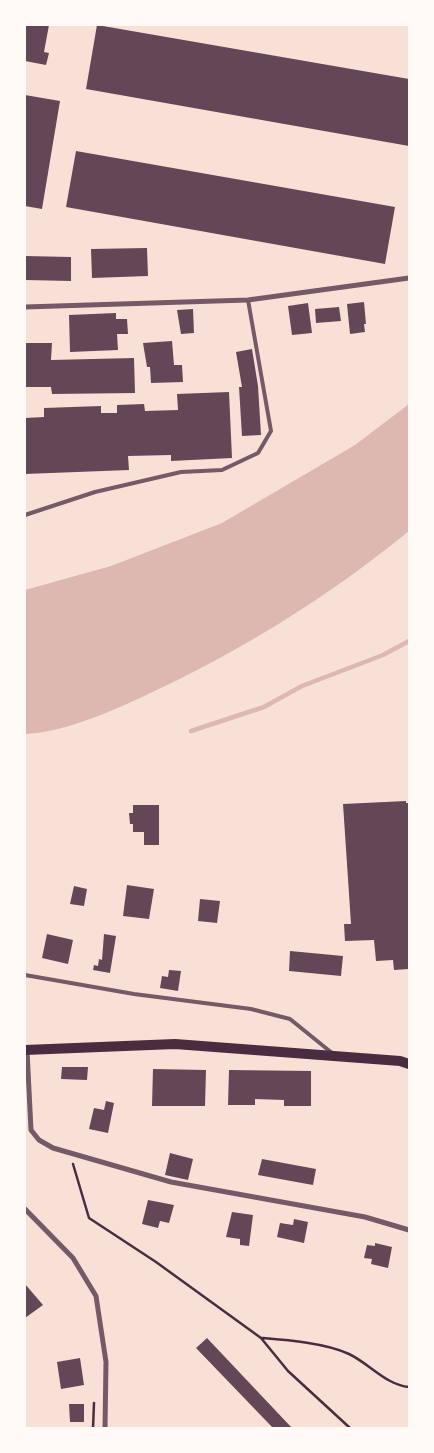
<!DOCTYPE html>
<style>
body{margin:0}
#map{position:relative;width:434px;height:1453px;overflow:hidden;background:#f7e1d7;font-family:"Alegreya Sans",sans-serif}
canvas{display:block}
.frame{position:absolute;inset:0;border:26px solid #fffaf5;pointer-events:none}
</style>
<div id="map">
<canvas width="434" height="1453"></canvas>
<div class="frame"></div>
</div>
<script>
const context = document.querySelector('canvas').getContext('2d');
context.lineJoin = 'round';
function fillPath(path, color) { context.fillStyle = color; context.fill(path, 'evenodd'); }
function stroke(path, color, width, dash) { context.strokeStyle = color; context.lineWidth = width; context.lineCap = dash ? 'butt' : 'round'; context.setLineDash(dash || []); context.stroke(path); }
fillPath(new Path2D(`
 M409,404V531C327,598 236,654 140,698C108,713 60,733 25,734V590L111,566L222,523L355,445Z`), '#dcb8b0');
stroke(new Path2D(`
 M191,731L264,707L302,686L383,655L409,641`), '#dcb8b0', 4.5);
fillPath(new Path2D(`
 M25,25H49L44,52L49,53L46,65L25,61Z
 M97,25L409,79V146L86,89Z
 M25,95L60,101L42,209L25,206Z
 M76,151L395,207L385,264L66,207Z
 M147,248L148,276L92,278L91,249Z
 M25,256L71,257V281L25,280Z
 M364,302L366,324H364L365,332L350,334L347,304Z
 M308,303L312,333L292,335L288,306Z
 M339,307L341,321L316,323L315,309Z
 M193,309L194,333L181,334L177,310Z
 M116,313V319H127L128,334H117L118,350L70,352L69,315Z
 M172,341L174,365H182L183,382L151,383L150,367H147L143,343Z
 M25,343H52L51,360L134,358L135,393L52,394L51,387H25Z
 M252,349L258,386L261,435L242,436L239,387H242L236,352Z
 M229,392L232,458L171,461V455L128,456L129,470L25,474V418L44,417V408L101,406V413H117V405L144,404L145,411L178,410L177,394Z
 M406,801V803H409V969L394,970L393,960L376,961L374,940L345,941L344,924H351L343,804Z
 M133,805H159V845H144V832H133V824H130L129,813H133Z
 M127,885L154,889L149,919L123,916Z
 M74,886L87,889L84,906L70,904Z
 M200,899L220,901L217,923L198,921Z
 M47,934L73,940L68,964L42,958Z
 M104,934L116,936L110,973L93,970L94,965L98,966L99,959L102,960Z
 M290,951L343,956L341,976L289,971Z
 M169,970L181,971L178,991L160,988L162,976L168,977Z
 M62,1067H88L87,1080L61,1079Z
 M153,1069L206,1070L205,1106H152Z
 M229,1070L311,1071V1106H284V1100L255,1099V1105H228Z
 M106,1101L114,1103L108,1133L89,1129L94,1108L104,1110Z
 M170,1153L193,1159L188,1180L165,1175Z
 M262,1159L316,1169L313,1185L258,1175Z
 M148,1200L174,1205L169,1223L160,1221L158,1228L142,1224Z
 M232,1212L253,1215L249,1246L240,1245V1239L226,1237Z
 M294,1219L308,1222L304,1243L277,1237L280,1223L293,1225Z
 M375,1243L392,1247L388,1268L371,1264L372,1259L364,1258L367,1245L375,1246Z
 M25,1284L43,1305L25,1318Z
 M207,1338L292,1428H273L196,1348Z
 M80,1358L84,1385L61,1389L57,1362Z
 M69,1404H84V1422H70Z`), '#644757');
stroke(new Path2D(`
 M73,1164L89,1218L156,1262L261,1338L288,1371L350,1428
 M262,1338C287,1340 326,1343 349,1354C370,1364 386,1385 409,1387
 M93,1428L94,1403`), '#4a2c40', 2.5);
stroke(new Path2D(`
 M25,515L95,492L181,472L222,470L258,453L271,431L248,300
 M25,975L134,994L251,1009L290,1019L332,1053`), '#755966', 4);
stroke(new Path2D(`
 M25,307L248,300L409,278
 M27,1050L31,1130L39,1140L53,1148L171,1182L365,1217L409,1230
 M25,1209L73,1258L96,1296L106,1362L105,1428`), '#755966', 5);
stroke(new Path2D(`
 M25,1050L175,1044L400,1061L409,1064`), '#4a2c40', 10);
</script>
